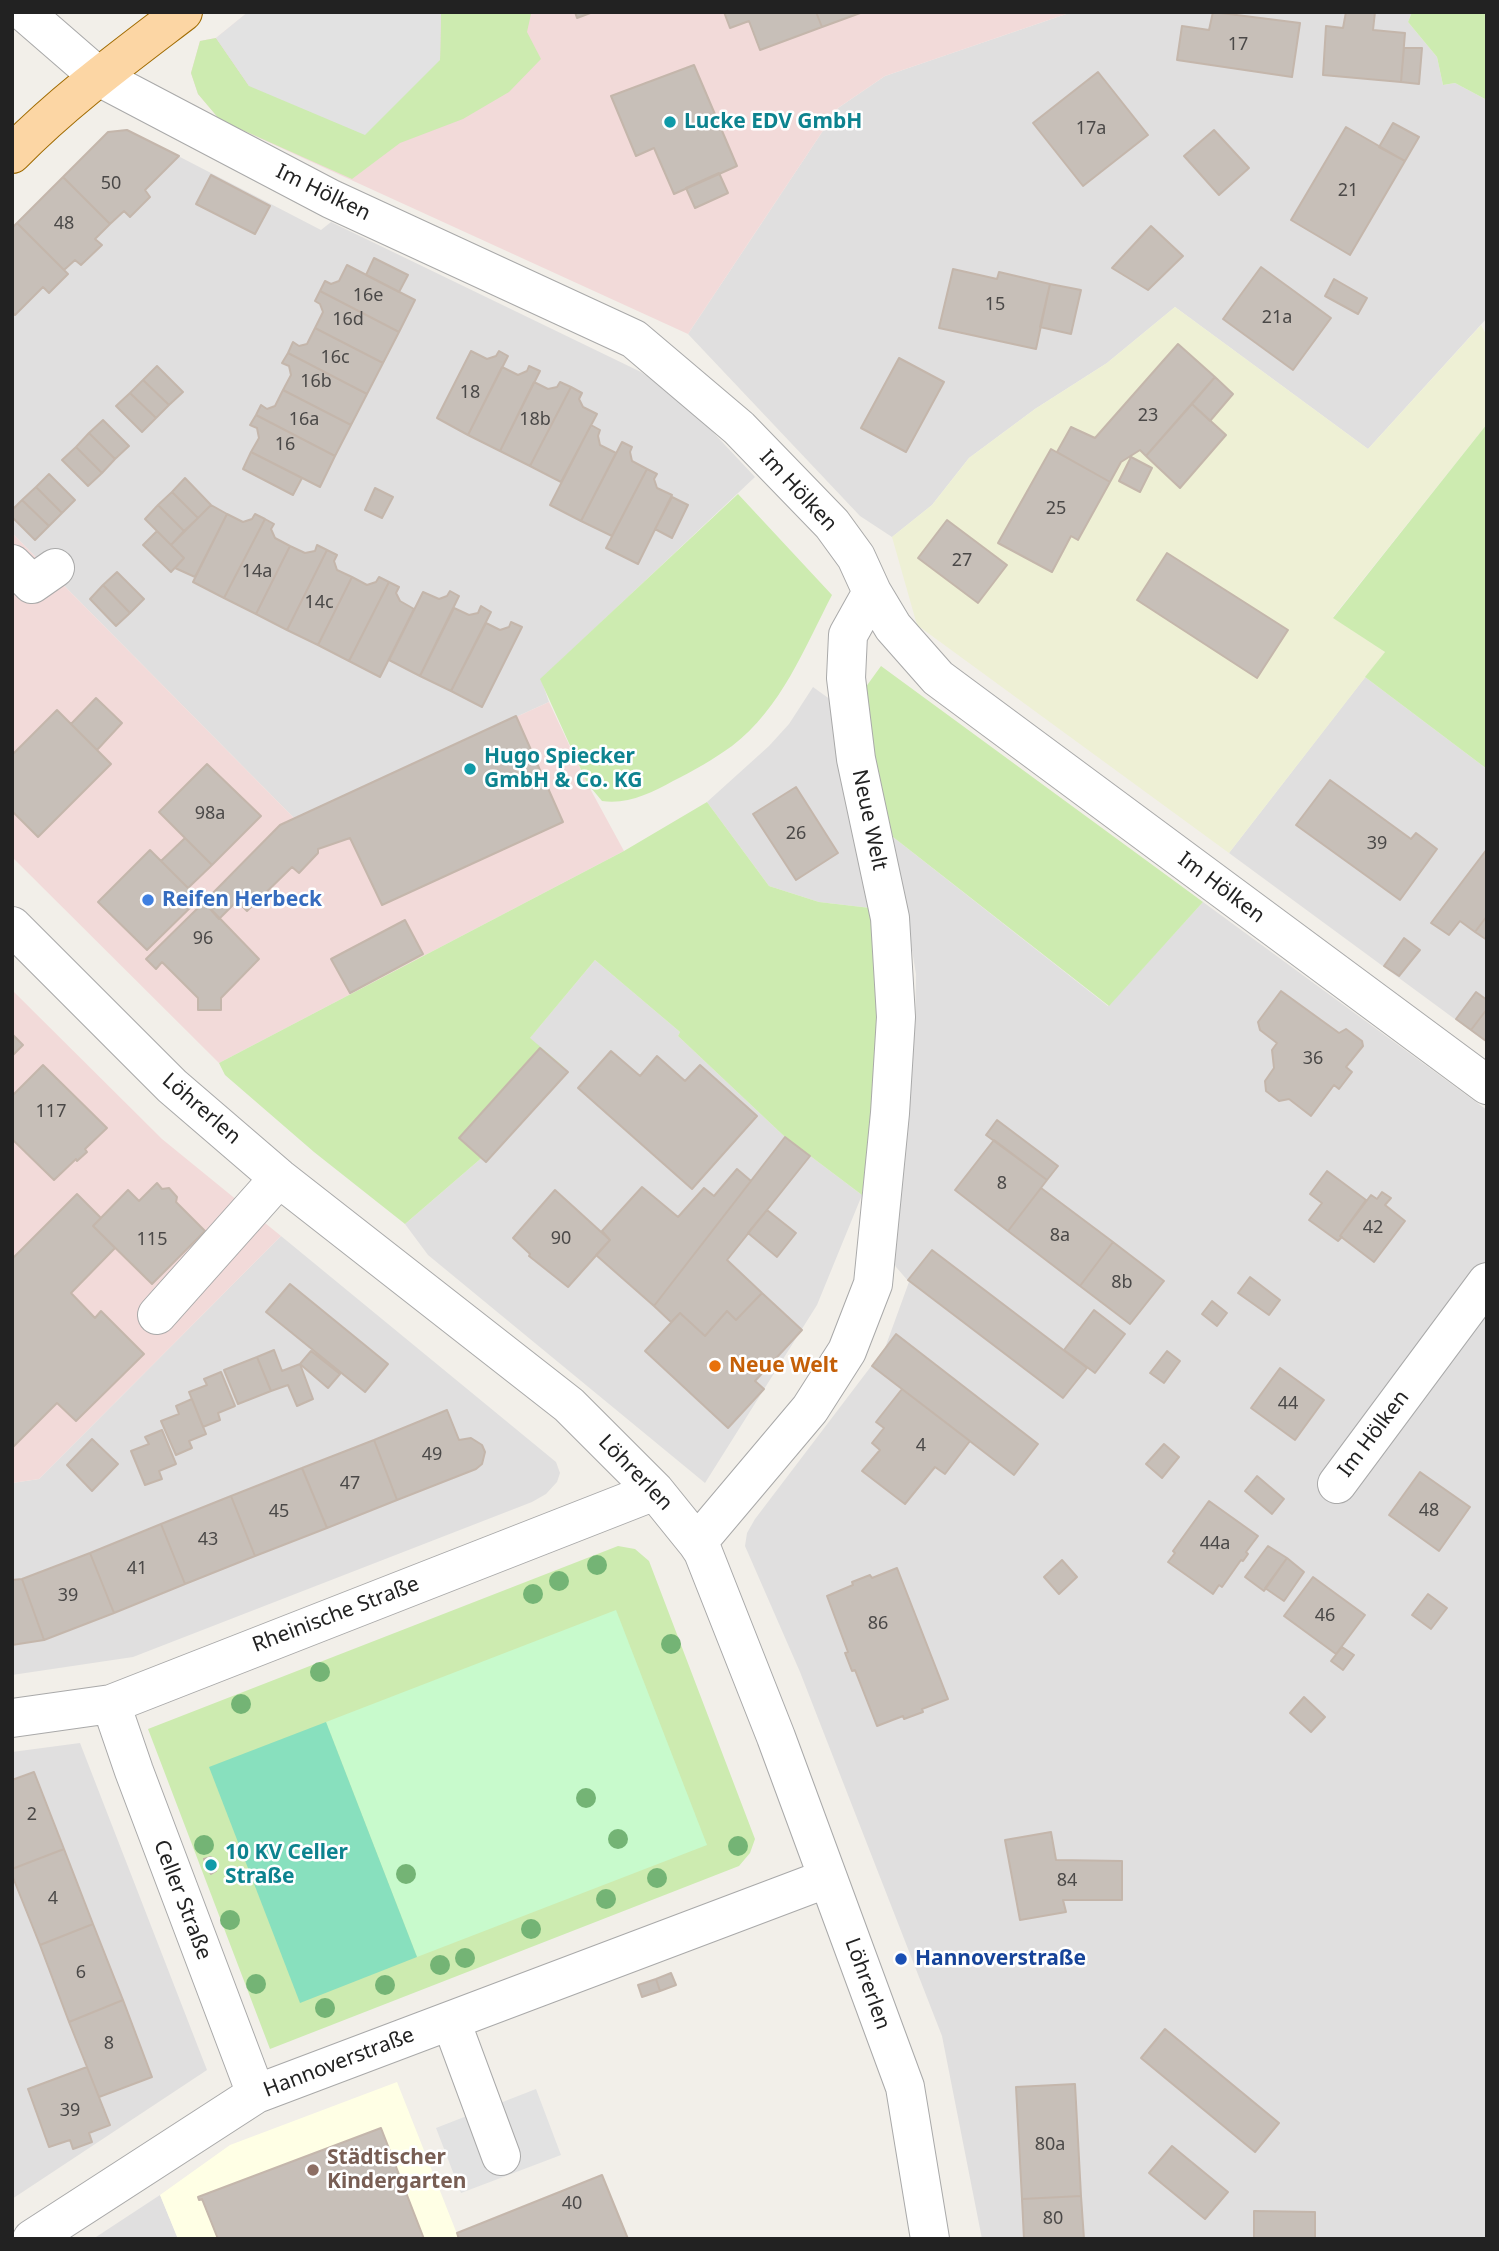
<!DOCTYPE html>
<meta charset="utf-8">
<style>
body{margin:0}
#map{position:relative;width:1499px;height:2251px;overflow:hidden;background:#f2efe9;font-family:"Noto Sans",sans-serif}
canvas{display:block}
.frame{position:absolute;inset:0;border:14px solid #222;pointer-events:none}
</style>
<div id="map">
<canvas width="1499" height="2251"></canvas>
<div class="frame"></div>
</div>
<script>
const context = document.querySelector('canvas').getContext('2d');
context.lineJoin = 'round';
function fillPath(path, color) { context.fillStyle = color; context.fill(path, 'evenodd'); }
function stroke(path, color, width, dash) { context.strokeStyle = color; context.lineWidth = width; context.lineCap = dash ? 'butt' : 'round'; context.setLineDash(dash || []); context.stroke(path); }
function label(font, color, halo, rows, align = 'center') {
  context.font = font + ' "Noto Sans",sans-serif'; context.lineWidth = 5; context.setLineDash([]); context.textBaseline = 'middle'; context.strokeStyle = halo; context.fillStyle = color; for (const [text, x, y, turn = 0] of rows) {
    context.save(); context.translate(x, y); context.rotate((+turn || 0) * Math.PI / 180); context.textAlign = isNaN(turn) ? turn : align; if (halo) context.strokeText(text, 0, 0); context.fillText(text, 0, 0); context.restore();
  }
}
fillPath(new Path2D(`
 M1072,12H1412L1408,22L1437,57L1443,85L1455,83L1487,100V318L1368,449L1175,307L1107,363L1035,409L969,458L932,505L892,537L860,516L688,334L838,108L885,76Z
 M126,129L321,230L331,222L641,372L670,392L711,430L755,477L541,679L549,702L294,818L12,533V227L108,132Z
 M1365,677L1487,769L1486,1042L1229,853Z
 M813,687L831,700L879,909L819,902L769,886L707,802L769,746L789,724Z
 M893,837L1108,1006L1203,902L1487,1110V2239H982L942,2036L800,1672L745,1546L747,1533L755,1519L885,1348L909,1282L896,1267L890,1253L888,1238L915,1029L916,974Z
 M595,960L680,1032L678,1036L785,1137L862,1195L817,1305L705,1483L428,1255L405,1224L485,1155L564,1067L529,1039Z
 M281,1236L556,1462L560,1473L557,1482L546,1494L532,1502L133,1657L12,1675V1483L39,1479Z
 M80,1743L207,2070L12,2199V1752Z
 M160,2195L178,2239H93Z`), '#e0dfdf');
fillPath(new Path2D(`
 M248,12H1072L885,76L838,108L688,334L220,120L198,94L191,73L200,41L216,38Z
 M12,533L294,818L549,702L587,783L624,851L219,1063L12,857Z
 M12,990L162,1139L281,1236L39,1479L12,1483Z`), '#f2dad9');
fillPath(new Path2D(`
 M397,2082L459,2239H178L160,2195L230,2145Z`), '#ffffe5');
fillPath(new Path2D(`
 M1175,307L1368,449L1481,325L1487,336V424L1333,617L1385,652L1229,853L917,625L892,537L932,505L969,458L1035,409L1107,363Z`), '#eef0d5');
fillPath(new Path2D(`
 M441,12H536L531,14L527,32L541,59L509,92L463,119L400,143L352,179L220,120L198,94L191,73L200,41L216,38L249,86L440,60Z
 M1412,12H1487V100L1455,83L1443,85L1437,57L1408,22Z
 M1487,424V769L1365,677L1385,652L1333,618Z
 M738,494L832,595C805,647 781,709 732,746C714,759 693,771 673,781C651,793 627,805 602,801L587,783L540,679Z
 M881,666L1203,902L1109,1006L893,837L866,748L860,695Z
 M707,802L769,886L819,902L879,909L877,1064L862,1195L785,1137L678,1036L680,1032L595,960L530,1038L564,1067L485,1155L405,1224L314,1152L225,1075L219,1063L624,851Z
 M618,1546L635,1549L649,1561L755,1839L750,1853L739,1866L270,2049L148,1729Z`), '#cdebb0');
fillPath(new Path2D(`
 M616,1610L707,1845L417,1957L326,1722Z`), '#c8facc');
fillPath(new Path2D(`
 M326,1722L417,1957L300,2003L209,1767Z`), '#88e0be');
fillPath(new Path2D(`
 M248,12H441L440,60L365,135L249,86L216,38Z
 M536,2089L561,2155L461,2193L436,2128Z`), '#e2e2e2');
const building = new Path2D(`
 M575,12H593L577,18Z
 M724,12H816L822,27L760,50L749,21L730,28Z
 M816,12H863L822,27Z
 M1213,12L1300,23L1292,77L1177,60L1182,26L1209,30Z
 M1346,12H1375L1373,30L1405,33L1401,82L1323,75L1326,26L1343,28Z
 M1404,48H1422L1419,84L1401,82Z
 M694,65L737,166L674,194L654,148L636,156L611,96Z
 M1098,72L1148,135L1083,186L1033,123Z
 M1393,123L1419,137L1405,161L1379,147Z
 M1346,127L1405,161L1350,255L1291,220Z
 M127,130L179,156L145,190L150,197L130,217L124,211L110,224L63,177L108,132Z
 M1214,130L1249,168L1219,195L1184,156Z
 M719,173L728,193L695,208L686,188Z
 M211,175L270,206L255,234L196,204Z
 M63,177L110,224L95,239L102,245L81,265L75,260L64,270L17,223Z
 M17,223L68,274L49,293L43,287L15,315L12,312V228Z
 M1151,226L1183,256L1148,290L1112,268Z
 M374,258L408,275L399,292L366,275Z
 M347,265L415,300L399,332L320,291L325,281L331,284L339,281Z
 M1261,267L1331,318L1293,370L1223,319Z
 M953,269L997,279L999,272L1050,284L1036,349L939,328Z
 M1334,279L1367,298L1358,314L1325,296Z
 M1050,284L1081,290L1071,334L1040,327Z
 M320,291L399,332L383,363L315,328L323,312L320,304L315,301Z
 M315,328L383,363L367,394L288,353L293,342L299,346L307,344Z
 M1178,344L1215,377L1146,456L1140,450L1121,462L1110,482L1057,452L1071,427L1095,438Z
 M471,351L487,359L496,356L499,351L508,356L468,435L437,418Z
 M288,353L367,394L351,425L283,390L291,375L289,366L282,363Z
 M899,358L944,382L906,452L861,428Z
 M157,366L183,392L169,405L143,380Z
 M529,366L540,371L500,451L468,435L502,367L518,375L527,371Z
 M1215,377L1233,394L1210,421L1192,404Z
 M143,380L169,405L156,418L130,393Z
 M534,382L548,389L557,387L560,382L571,387L530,466L500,451Z
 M571,387L582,393L579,399L583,407L597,414L561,482L530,466Z
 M283,390L351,425L335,456L256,415L261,405L267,409L275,406Z
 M130,393L156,418L142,432L116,406Z
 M1192,404L1226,435L1180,488L1146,456Z
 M256,415L335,456L320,487L251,452L259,438L257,428L250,425Z
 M103,420L129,446L115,459L89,433Z
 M591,425L600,430L598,436L600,445L616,453L581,521L550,505Z
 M89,433L115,459L102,473L76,447Z
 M622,442L632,447L630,452L632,461L647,469L612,536L581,521Z
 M76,447L102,473L88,486L62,460Z
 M1051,449L1110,482L1078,540L1071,536L1052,572L998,543Z
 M251,452L302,478L293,495L243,469Z
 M1131,457L1152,468L1140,492L1119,481Z
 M647,469L657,474L654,479L657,488L672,495L638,564L606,548Z
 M49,474L75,500L62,513L36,487Z
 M185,478L211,505L198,518L172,492Z
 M36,487L62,513L49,526L22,500Z
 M375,488L393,497L382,518L365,510Z
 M172,492L198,518L184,531L158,505Z
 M672,497L688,505L672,538L655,529Z
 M22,500L49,526L35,540L12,517V510Z
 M158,505L184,531L171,545L145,519Z
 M211,505L227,514L195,577L175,568L184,558L171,545Z
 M227,514L243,522L252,519L255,514L265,519L224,598L193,582Z
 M265,519L274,524L271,529L275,538L290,546L256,614L224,598Z
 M947,520L1007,565L978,603L918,558Z
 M157,531L184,558L171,572L143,545Z
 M317,545L327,550L287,630L256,614L290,546L305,553L315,551Z
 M327,550L337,555L334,561L337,570L352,577L318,645L287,630Z
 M1167,553L1288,630L1257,678L1137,600Z
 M117,572L144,599L130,613L103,585Z
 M352,577L367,585L376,582L379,577L389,582L349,661L318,645Z
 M389,582L399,587L396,593L400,601L414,609L380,677L349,661Z
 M103,585L130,613L116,626L90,599Z
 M450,591L459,596L420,676L389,660L423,592L439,599L447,596Z
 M481,606L491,612L451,691L420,676L454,608L469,615L478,613Z
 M511,622L522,627L482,707L451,691L486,623L500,630L509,627Z
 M96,698L122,723L97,750L71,724Z
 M57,710L111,764L38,837L12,811V755Z
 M516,716L563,822L382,905L350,838L318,849V853L299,873L292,867L247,911L237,901L219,919L204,902L280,825Z
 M207,764L261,816L212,865L159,812Z
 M1330,780L1411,839L1416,833L1437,849L1400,900L1296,825Z
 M796,787L838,853L796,880L753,814Z
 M185,838L212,865L188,888L161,861Z
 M1487,849V916L1475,932L1460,921L1449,935L1431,923Z
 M150,850L199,899L147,950L98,902Z
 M204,902L259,959L221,998V1010H198V998L162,962L156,969L146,959Z
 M1487,916V940L1475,932Z
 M405,920L423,954L350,993L331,959Z
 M1404,938L1420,950L1399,976L1384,966Z
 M1281,991L1339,1033L1346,1029L1362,1041L1363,1046L1346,1067L1352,1072L1339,1089L1334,1085L1311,1116L1289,1099L1279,1101L1266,1091L1265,1081L1274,1068L1272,1050L1277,1043L1260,1030L1258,1022Z
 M1476,992L1487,1000V1009L1471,1030L1456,1019Z
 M1487,1009V1041H1486L1471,1030Z
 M12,1034L23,1045L12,1056Z
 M540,1048L568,1072L486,1162L459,1138Z
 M611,1051L640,1076L657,1056L685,1081L700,1065L757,1116L692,1189L578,1088Z
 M43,1065L107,1128L85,1149L87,1152L77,1161L76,1159L54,1180L12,1139V1096Z
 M997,1120L1058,1166L1047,1180L986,1135Z
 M785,1137L810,1156L727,1260L762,1293L736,1320L727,1311L705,1336L680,1313L671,1322L654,1306Z
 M994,1140L1047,1180L1008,1231L955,1190Z
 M737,1169L751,1181L654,1306L596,1255L610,1240L602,1231L642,1187L678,1217L704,1188L714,1196Z
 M1327,1171L1366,1200L1340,1236L1342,1237L1338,1241L1309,1220L1322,1203L1310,1194Z
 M157,1183L162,1189L169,1188L177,1197L176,1202L205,1231L152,1284L93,1226L128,1190L139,1201Z
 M1041,1188L1113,1242L1080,1286L1008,1231Z
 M555,1190L610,1240L568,1287L529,1256L530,1254L513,1238Z
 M1382,1192L1391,1198L1385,1205L1405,1221L1374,1262L1340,1236L1371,1195L1377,1199Z
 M77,1194L101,1218L93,1226L115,1248L71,1293L95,1318L101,1311L144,1354L76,1421L57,1403L12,1448V1259Z
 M767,1210L796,1233L777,1257L748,1233Z
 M1113,1242L1164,1281L1130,1324L1080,1286Z
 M932,1250L1087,1368L1063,1398L908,1280Z
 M1250,1277L1280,1300L1269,1315L1238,1293Z
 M290,1284L388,1364L365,1392L266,1312Z
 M762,1293L802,1330L755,1381L764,1389L728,1428L645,1351L680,1313L705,1336L727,1311L736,1320Z
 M1212,1301L1227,1313L1217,1326L1202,1314Z
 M1094,1310L1125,1334L1095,1373L1064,1350Z
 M896,1334L1038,1444L1014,1475L872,1366Z
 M274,1350L282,1371L300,1364L313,1399L297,1406L288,1385L271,1391L257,1357Z
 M311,1351L340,1374L328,1388L300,1364Z
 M1167,1351L1180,1361L1164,1383L1150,1373Z
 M257,1357L271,1391L238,1404L224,1370Z
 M1280,1368L1324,1400L1295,1440L1251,1408Z
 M221,1372L235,1406L218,1413L220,1420L203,1427L189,1392L207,1385L204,1379Z
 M902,1389L970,1441L945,1474L935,1467L905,1504L862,1471L880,1450L872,1443L884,1428L876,1422Z
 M192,1399L206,1434L189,1441L192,1448L176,1455L161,1421L179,1414L176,1406Z
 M447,1410L459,1440L471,1438L482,1445L485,1452L482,1464L476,1469L397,1500L374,1440Z
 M162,1430L176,1464L159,1471L162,1479L145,1485L131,1451L149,1444L145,1437Z
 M92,1439L118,1464L92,1491L67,1465Z
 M374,1440L397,1500L327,1528L302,1468Z
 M1164,1444L1179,1457L1162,1478L1146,1464Z
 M302,1468L327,1528L255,1556L231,1496Z
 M1420,1472L1470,1507L1439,1551L1389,1515Z
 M1257,1476L1284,1499L1272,1514L1245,1491Z
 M231,1496L255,1556L185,1584L161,1524Z
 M1209,1501L1258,1536L1246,1552L1248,1554L1243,1561L1241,1560L1222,1587L1219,1585L1213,1594L1168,1562L1175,1553L1173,1551Z
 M161,1524L185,1584L114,1613L90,1553Z
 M1268,1546L1287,1558L1264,1591L1245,1577Z
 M90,1553L114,1613L44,1640L22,1579Z
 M1287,1558L1304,1572L1284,1601L1265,1588Z
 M1062,1560L1077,1577L1059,1594L1044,1577Z
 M897,1568L948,1699L922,1709L923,1712L904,1719L903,1716L877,1726L855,1670L852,1671L845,1653L848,1652L827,1596L853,1585L852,1582L870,1575L872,1578Z
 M1313,1577L1365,1615L1336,1654L1284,1616Z
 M22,1579L44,1640L12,1645V1580Z
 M1428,1594L1447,1608L1431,1629L1412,1615Z
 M1342,1647L1354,1655L1343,1670L1331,1661Z
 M1304,1697L1325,1717L1311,1732L1290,1713Z
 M34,1772L64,1849L12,1869V1780Z
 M1051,1832L1056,1860L1122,1861V1900H1063L1066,1912L1020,1920L1005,1840Z
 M64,1849L93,1924L40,1945L12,1875V1869Z
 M211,1857L216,1871L211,1874L204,1859Z
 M93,1924L123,2000L69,2022L40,1945Z
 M671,1973L676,1985L660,1991L656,1979Z
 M656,1979L660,1991L642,1997L638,1985Z
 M123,2000L152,2077L99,2097L69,2022Z
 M1165,2029L1279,2123L1255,2152L1141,2058Z
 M87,2067L110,2125L89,2133L92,2142L73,2149L70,2140L49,2147L28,2089Z
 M1075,2084L1081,2196L1022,2199L1016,2087Z
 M381,2128L424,2239H218L202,2199L199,2200L198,2197Z
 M1172,2146L1228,2192L1205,2219L1149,2173Z
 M602,2175L628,2239H459L457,2233Z
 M1081,2196L1084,2239H1024L1022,2199Z
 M1254,2211L1315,2212V2239H1254Z`);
fillPath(building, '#c7bfb8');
stroke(building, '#c4b6ab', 2);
const minor = new Path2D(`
 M24,12L99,77L331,199L634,339L739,428L832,524L856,557L872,592L893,627L938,678L1487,1085
 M12,564L32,584L55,568
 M12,926L172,1086L279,1178L569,1405L655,1491L697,1543L703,1552L776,1737L905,2087L930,2239
 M157,1315L279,1178
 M1337,1484L1487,1282
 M697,1543L810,1409L847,1351L873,1284L890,1113L896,1017L890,918L856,759L846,678L848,635L872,592
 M111,1704L134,1771L256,2094
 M12,1718L111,1704L655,1491
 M451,2021L501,2156
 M32,2239L256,2094L828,1878`);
const major = new Path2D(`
 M12,154C64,101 124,57 183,12`);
stroke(minor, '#a9a9a9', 40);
stroke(major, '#a06b00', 40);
stroke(minor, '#fff', 38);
stroke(major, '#fcd6a4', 38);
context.fillStyle = '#74b475';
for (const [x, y] of [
 [597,1565],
 [559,1581],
 [533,1594],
 [671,1644],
 [320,1672],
 [241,1704],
 [586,1798],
 [618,1839],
 [204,1845],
 [738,1846],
 [406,1874],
 [657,1878],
 [606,1899],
 [230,1920],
 [531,1929],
 [465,1958],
 [440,1965],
 [256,1984],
 [385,1985],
 [325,2008]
]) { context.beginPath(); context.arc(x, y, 10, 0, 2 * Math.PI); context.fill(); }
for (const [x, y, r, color] of [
 [670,122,7,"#0f9aa8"],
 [470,769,7,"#0f9aa8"],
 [148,900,7,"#3f7fe0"],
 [715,1366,7,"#e8710a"],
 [211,1865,7,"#0f9aa8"],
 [901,1959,7,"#1a4fb4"],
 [313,2170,7,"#8d6e63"]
]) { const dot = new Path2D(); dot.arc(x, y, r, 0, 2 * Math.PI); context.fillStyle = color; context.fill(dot); stroke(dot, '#fff', 2.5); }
label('18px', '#4b4948', null, [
 ["17",1238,45],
 ["17a",1091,129],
 ["50",111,184],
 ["21",1348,191],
 ["48",64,224],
 ["16e",368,296],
 ["15",995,305],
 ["21a",1277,318],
 ["16d",348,320],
 ["16c",335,358],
 ["16b",316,382],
 ["18",470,393],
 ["23",1148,416],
 ["16a",304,420],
 ["18b",535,420],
 ["16",285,445],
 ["25",1056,509],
 ["27",962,561],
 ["14a",257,572],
 ["14c",319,603],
 ["98a",210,814],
 ["26",796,834],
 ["39",1377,844],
 ["96",203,939],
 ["36",1313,1059],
 ["117",51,1112],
 ["8",1002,1184],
 ["42",1373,1228],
 ["8a",1060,1236],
 ["90",561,1239],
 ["115",152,1240],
 ["8b",1122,1283],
 ["44",1288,1404],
 ["4",921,1446],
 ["49",432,1455],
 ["47",350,1484],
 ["48",1429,1511],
 ["45",279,1512],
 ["43",208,1540],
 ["44a",1215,1544],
 ["41",137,1569],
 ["39",68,1596],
 ["46",1325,1616],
 ["86",878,1624],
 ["2",32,1815],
 ["84",1067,1881],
 ["4",53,1899],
 ["6",81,1973],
 ["8",109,2044],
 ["39",70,2111],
 ["80a",1050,2145],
 ["40",572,2204],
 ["80",1053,2219]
]);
label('bold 21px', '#0d838f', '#fff', [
 ["Lucke EDV GmbH",684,122],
 ["Hugo Spiecker",484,757],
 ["GmbH & Co. KG",484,781],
 ["10 KV Celler",225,1853],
 ["Straße",225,1877]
], 'left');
label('21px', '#222', '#fff', [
 ["Im Hölken",323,193,26],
 ["Im Hölken",798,491,47],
 ["Neue Welt",869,820,78],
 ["Im Hölken",1221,888,37],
 ["Löhrerlen",201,1109,41],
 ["Im Hölken",1374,1434,-53],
 ["Löhrerlen",635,1473,46],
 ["Rheinische Straße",336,1615,-21],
 ["Celler Straße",182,1900,69],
 ["Löhrerlen",867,1984,70],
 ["Hannoverstraße",339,2063,-21]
]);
label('bold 21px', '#366cbe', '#fff', [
 ["Reifen Herbeck",162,900]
], 'left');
label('bold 21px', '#c56008', '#fff', [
 ["Neue Welt",729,1366]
], 'left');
label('bold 21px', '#164399', '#fff', [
 ["Hannoverstraße",915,1959]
], 'left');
label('bold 21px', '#785e54', '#fff', [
 ["Städtischer",327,2158],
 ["Kindergarten",327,2182]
], 'left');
</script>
